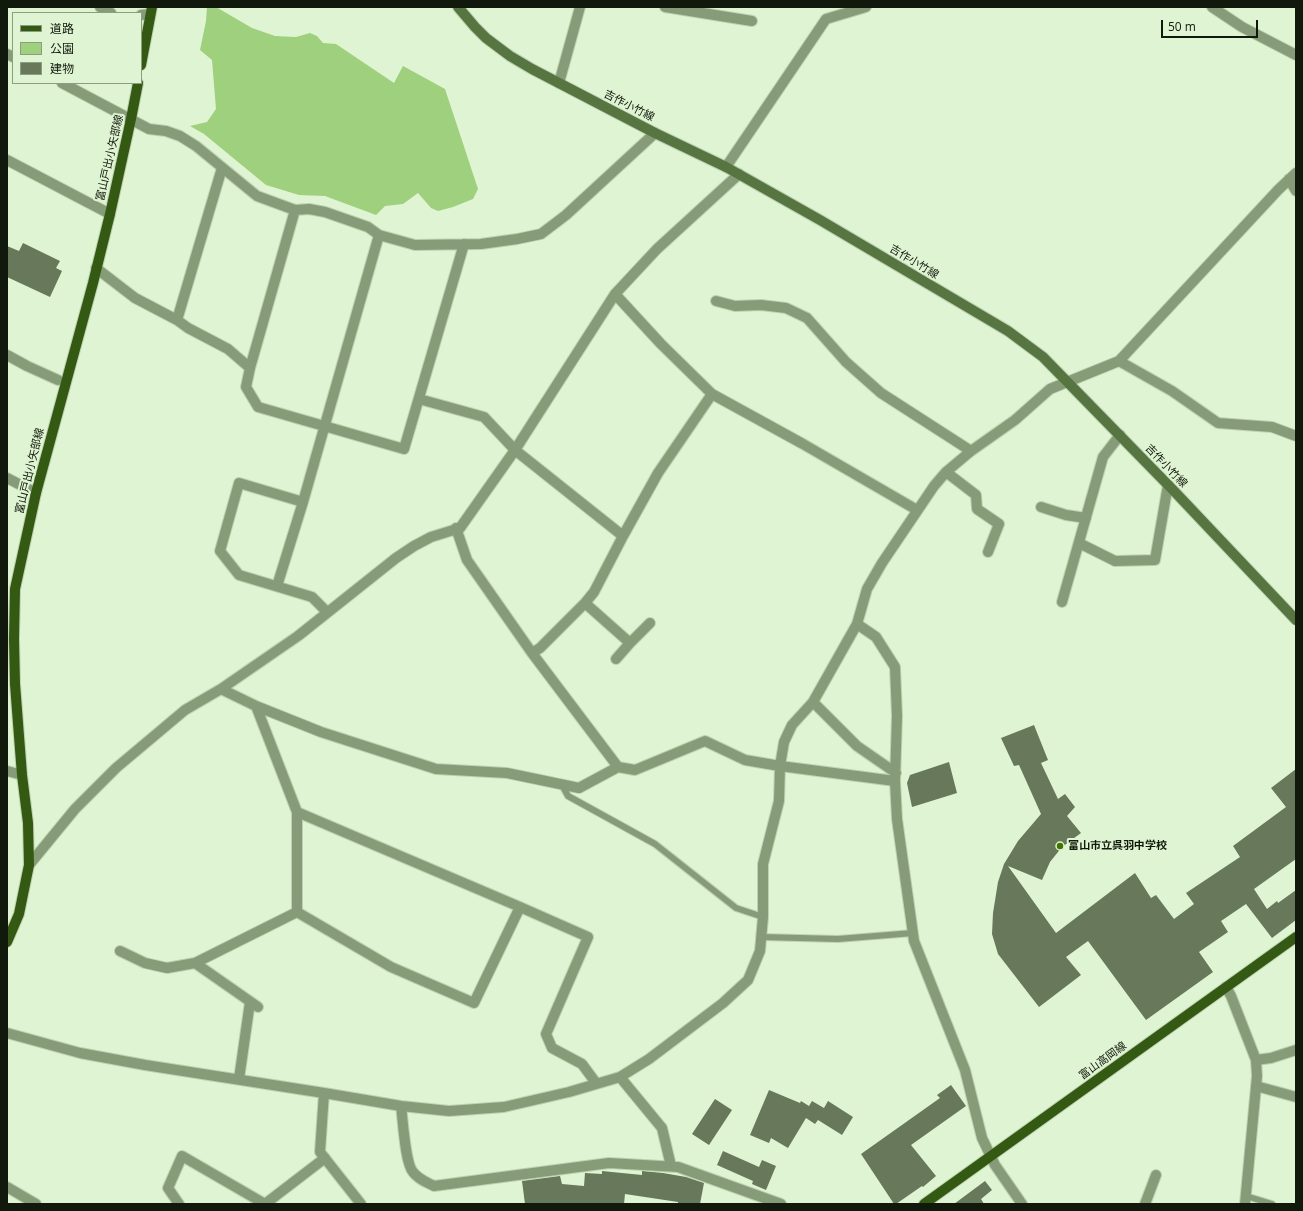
<!DOCTYPE html>
<meta charset="utf-8">
<style>
body{margin:0}
#map{position:relative;width:1303px;height:1211px;overflow:hidden;background:#dff4d2;font-family:"Open Sans","Noto Sans JP",sans-serif}
canvas{display:block}
.frame{position:absolute;inset:0;border:8px solid #11180c;pointer-events:none}
.legend{position:absolute;left:12px;top:12px;width:130px;height:72px;box-sizing:border-box;background:#dff4d2;border:1px solid #8d9c83;margin:0;padding:5px 7px;list-style:none;font-size:12px;color:#11180c}
.legend li{display:flex;align-items:center;gap:8px;height:20px}
.legend b{width:20px;border:1px solid #8d9c83}
.scale{position:absolute;left:1161px;top:20px;width:97px;height:18px;box-sizing:border-box;border:2px solid #11180c;border-top:0;padding-left:5px;font-size:12px;line-height:14px;white-space:nowrap;color:#11180c;-webkit-text-stroke:3px #dff4d2;paint-order:stroke}
</style>
<div id="map">
<canvas width="1303" height="1211"></canvas>
<div class="frame"></div>
<ul class="legend">
<li><b style="height:5px;background:#345912"></b>道路</li>
<li><b style="height:11px;background:#9fd07d"></b>公園</li>
<li><b style="height:11px;background:#67785b"></b>建物</li>
</ul>
<div class="scale">50 m</div>
</div>
<script>
const context = document.querySelector('canvas').getContext('2d');
context.lineJoin = 'round';
function fillPath(path, color) { context.fillStyle = color; context.fill(path, 'evenodd'); }
function stroke(path, color, width, dash) { context.strokeStyle = color; context.lineWidth = width; context.lineCap = dash ? 'butt' : 'round'; context.setLineDash(dash || []); context.stroke(path); }
function label(font, color, halo, rows, align = 'center') {
  context.font = font + ' "Open Sans","Noto Sans JP",sans-serif'; context.lineWidth = 4; context.setLineDash([]); context.textBaseline = 'middle'; context.strokeStyle = halo; context.fillStyle = color; for (const [text, x, y, turn = 0] of rows) {
    context.save(); context.translate(x, y); context.rotate((+turn || 0) * Math.PI / 180); context.textAlign = isNaN(turn) ? turn : align; if (halo) context.strokeText(text, 0, 0); context.fillText(text, 0, 0); context.restore();
  }
}
fillPath(new Path2D(`
 M207,7H216L252,28L275,36L296,37L310,33L317,36L323,43L336,44L394,83L403,66L445,89L478,189L473,199L453,207L438,211L431,208L418,193L403,204L385,206L376,215L325,196L299,195L266,185L204,134L190,126L207,122L216,109L212,60L200,50L206,21Z`), '#9fd07d');
fillPath(new Path2D(`
 M23,243L60,261L56,268L62,271L50,297L7,277V246L19,251Z
 M1034,725L1048,760L1041,763L1058,799L1065,794L1075,807L1067,816L1081,833L1062,847L1050,862L1042,880L1008,866L1056,933L1135,873L1151,898L1156,895L1174,919L1194,904L1186,893L1240,857L1233,846L1286,807L1271,788L1296,769V859L1254,889L1267,909L1277,901L1278,903L1296,890V920L1272,938L1246,904L1221,921L1228,932L1199,952L1213,972L1146,1020L1088,941L1066,957L1081,975L1039,1007L998,954L992,934L993,913L998,882L1004,864L1018,841L1041,814L1019,765L1014,766L1001,738Z
 M949,762L957,793L912,807L907,783L910,775Z
 M951,1085L966,1106L911,1145L936,1176L923,1187L922,1186L896,1204H894L861,1154L940,1098L937,1095Z
 M769,1090L800,1103L801,1101L809,1106L812,1101L824,1108L828,1101L853,1117L842,1135L818,1120L815,1124L806,1118L788,1148L771,1138L769,1143L750,1135Z
 M715,1099L732,1110L709,1145L692,1134Z
 M723,1151L759,1167L762,1160L776,1166L766,1190L752,1184L753,1181L717,1165Z
 M602,1171L642,1175V1171L663,1173L686,1177L704,1183L700,1204H678V1202L625,1194L624,1204H525L522,1181L560,1176L562,1184L584,1186L585,1173L602,1174Z
 M985,1181L992,1190L981,1199L984,1204H954Z`), '#67785b');
const service = new Path2D(`
 M562,785L568,796L655,844L736,908L763,917
 M761,937L838,939L913,933
 M1246,1196L1272,1204`);
const minor = new Path2D(`
 M100,7L111,13
 M665,7L752,21
 M1212,7L1242,27L1296,55
 M141,15L150,14
 M7,54L13,57
 M62,83L149,129L166,131L180,136L196,146L257,196L295,210L309,209L325,212L368,227L379,235L415,245L481,244L517,239L541,234L566,215L655,133
 M559,83L580,7
 M7,160L110,214
 M726,167L826,19L866,7
 M1289,179L1296,191
 M295,210L250,368L246,387L258,407L404,449L464,244
 M96,268L135,298L177,320L188,328L228,349L250,368
 M615,294L661,344L712,394L803,444L917,510
 M716,301L735,306L761,305L786,308L807,318L846,362L881,393L971,451
 M177,320L222,168
 M7,355L27,366L58,380
 M1119,361L1172,391L1218,423L1272,427L1296,436
 M419,399L484,417L515,450L623,536
 M946,472L976,495L977,509L999,524L988,552
 M7,478L36,493
 M303,502L239,483L220,551L239,575L312,597L327,612
 M1041,507L1066,515L1086,518
 M456,528L467,560L532,653L618,767
 M1079,543L1115,561L1155,560L1168,485
 M277,586L303,502L379,235
 M1062,602L1103,457L1120,435
 M585,603L630,643
 M857,624L876,637L895,667L897,716L895,781L897,819L914,941L965,1070L982,1138L995,1165L1022,1204
 M532,653L540,648L585,603L594,592L623,536L658,473L712,394
 M616,659L630,643L650,623
 M221,689L256,706L321,732L436,769L507,773L579,788L618,767L635,770L705,741L745,760L780,766L895,781
 M813,702L857,746L896,773
 M256,706L297,812V912
 M7,771L22,775
 M297,812L520,907L588,937L546,1034L552,1048L582,1064L596,1083
 M29,865L75,809L116,768L185,710L221,689L298,636L396,558L414,546L431,537L460,528L515,450L615,294L657,249L739,174
 M297,912L391,967L474,1003L520,907
 M120,951L145,963L167,968L195,963L297,912
 M195,963L258,1007
 M1226,987L1231,996L1256,1060L1257,1076L1245,1204
 M7,1033L80,1053L145,1065L324,1093L401,1106L449,1111L504,1107L569,1092L620,1077L649,1059L723,1003L748,980L760,951L763,917V864L779,801L780,766L784,742L792,725L813,702L857,624L867,589L882,563L934,486L946,472L971,451L1015,420L1050,389L1119,361L1278,190L1296,173
 M1256,1060L1271,1058L1296,1050
 M620,1077L662,1128L671,1166
 M239,1079L250,1002
 M1256,1086L1296,1097
 M324,1093L320,1152L361,1204
 M401,1106C403,1120 405,1163 413,1172C418,1179 426,1182 434,1186L609,1163L678,1167L781,1204
 M7,1187L36,1204
 M179,1204L168,1188L182,1156L265,1204
 M265,1204L325,1158
 M1145,1204L1156,1175`);
const secondary = new Path2D(`
 M458,7L475,27L486,38L510,56L532,69L655,133L726,167L820,220L1008,331L1043,357L1174,491L1296,620`);
const primary = new Path2D(`
 M141,65L152,7
 M7,942L19,914L29,865L28,823L22,775L15,684L14,639L15,589L36,493L93,283L110,214L131,119L138,83
 M924,1204L1296,937`);
stroke(service, '#bed1b2', 8);
stroke(minor, '#bed1b2', 12);
stroke(secondary, '#bed1b2', 12);
stroke(primary, '#bed1b2', 12);
stroke(service, '#869c78', 6);
stroke(minor, '#869c78', 10);
stroke(secondary, '#567540', 10);
stroke(primary, '#345912', 10);
for (const [x, y, r, color] of [
 [1060,846,4,"#407400"]
]) { const dot = new Path2D(); dot.arc(x, y, r, 0, 2 * Math.PI); context.fillStyle = color; context.fill(dot); stroke(dot, '#dff4d2', 1.5); }
label('11px', '#11180c', '#dff4d2', [
 ["吉作小竹線",629,106,27],
 ["富山戸出小矢部線",110,158,-77],
 ["吉作小竹線",914,262,31],
 ["吉作小竹線",1166,466,46],
 ["富山戸出小矢部線",30,471,-76],
 ["富山高岡線",1103,1061,-36]
]);
label('bold 11px', '#11180c', '#dff4d2', [
 ["富山市立呉羽中学校",1068,846]
], 'left');
</script>
